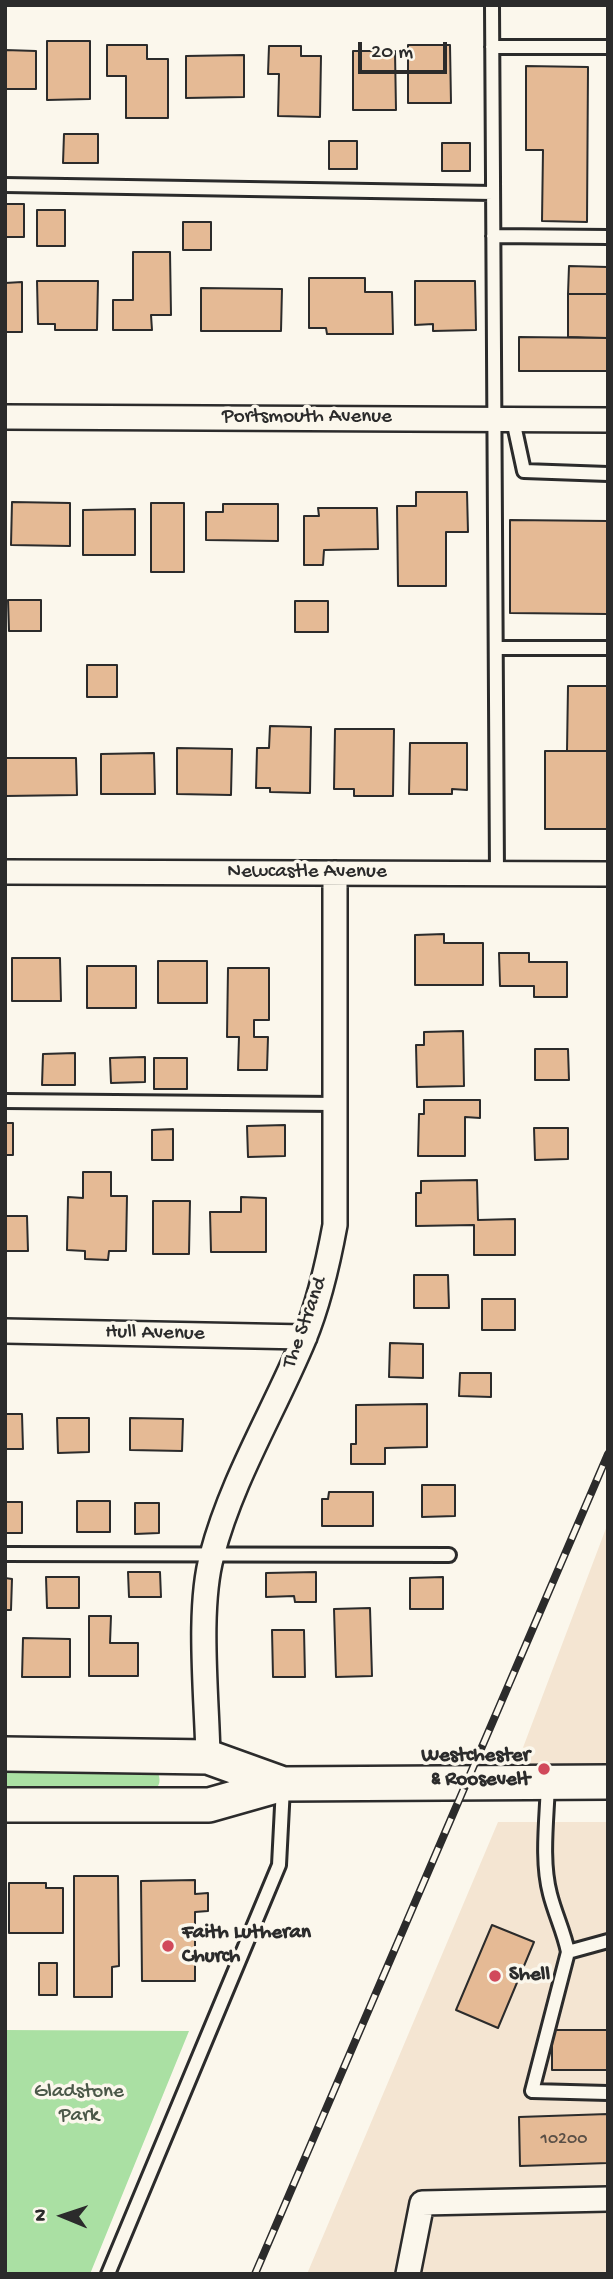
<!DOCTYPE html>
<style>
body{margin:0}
#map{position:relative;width:613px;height:2279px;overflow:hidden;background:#fbf7ec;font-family:"Gochi Hand",sans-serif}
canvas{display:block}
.frame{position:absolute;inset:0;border:7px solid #2b2b2b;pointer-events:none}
.north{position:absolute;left:28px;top:2181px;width:70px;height:70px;-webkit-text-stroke:5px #fbf7ec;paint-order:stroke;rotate:272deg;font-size:19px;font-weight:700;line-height:28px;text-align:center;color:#2b2b2b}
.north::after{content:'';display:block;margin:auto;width:24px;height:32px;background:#2b2b2b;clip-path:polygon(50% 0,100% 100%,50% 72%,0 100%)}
.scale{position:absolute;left:358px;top:42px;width:89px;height:32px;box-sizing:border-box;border:4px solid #2b2b2b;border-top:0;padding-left:9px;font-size:21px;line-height:24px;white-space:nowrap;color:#2b2b2b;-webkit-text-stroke:5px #fbf7ec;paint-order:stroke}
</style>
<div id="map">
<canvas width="613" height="2279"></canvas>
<div class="frame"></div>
<div class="north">N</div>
<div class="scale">20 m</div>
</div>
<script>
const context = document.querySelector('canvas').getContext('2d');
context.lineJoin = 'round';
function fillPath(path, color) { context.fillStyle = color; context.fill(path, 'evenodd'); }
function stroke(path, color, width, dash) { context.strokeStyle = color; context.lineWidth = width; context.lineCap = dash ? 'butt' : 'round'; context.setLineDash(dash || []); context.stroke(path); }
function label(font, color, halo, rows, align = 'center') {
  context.font = font + ' "Gochi Hand",sans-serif'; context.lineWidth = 7; context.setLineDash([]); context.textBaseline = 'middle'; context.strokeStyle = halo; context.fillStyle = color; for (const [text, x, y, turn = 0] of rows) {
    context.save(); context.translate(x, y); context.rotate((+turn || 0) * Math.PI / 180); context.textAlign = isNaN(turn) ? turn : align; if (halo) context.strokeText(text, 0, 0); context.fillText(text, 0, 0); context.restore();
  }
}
fillPath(new Path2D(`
 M608,1523V1770L513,1774Z
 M498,1822H608V2274H307Z`), '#f4e5d2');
fillPath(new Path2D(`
 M5,1766L157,1770C161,1780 161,1786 152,1792H5Z
 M5,2030L189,2031L90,2274H5Z`), '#aae0a3');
const building = new Path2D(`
 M47,41H90V99L47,100Z
 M107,45H147V59H168V118H126V76H107Z
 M408,45H450L451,103H408Z
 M269,46H301V56H321L320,117L278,116L279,74H268Z
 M5,50L36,51V89H5Z
 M353,51H395L396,110H353Z
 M244,55V97L186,98V56Z
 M526,66L588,67L587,222L542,221L543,150H526Z
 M64,134H98V163H63Z
 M329,141H357V169H329Z
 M442,143H470V171H442Z
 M5,204H24V237H5Z
 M37,210H65V246H37Z
 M183,222H211V250H183Z
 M133,252H170L171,315H151L152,330H113V300H133Z
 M569,266L608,267V294H568Z
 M309,278H365V292H392L393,334H327L326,328H309Z
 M37,281H98L97,330H55V324H38Z
 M415,281H475L476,330L433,331V324L415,325Z
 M22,282V332H5V283Z
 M201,288L282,289L281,331H201Z
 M568,294H608V338L568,337Z
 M519,337L608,338V371H519Z
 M416,492H467L468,532H446V586H398L397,506H416Z
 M12,502L70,503V546L11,545Z
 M151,503H184V572H151Z
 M223,504H278V541L206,540V512H223Z
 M318,508H377L378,549L324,550L323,565H304V516H319Z
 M135,509V555H83V510Z
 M510,520L608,521V614L510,613Z
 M8,600H41V631H9Z
 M295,601H328V632H295Z
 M87,665H117V697H87Z
 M568,686H608V751H567Z
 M270,726L311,727L310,793L270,792V788H256L257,748H269Z
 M335,729H394L393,796H354V789H334Z
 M410,743H467V790L452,789V794H409Z
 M177,748L232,749L231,795L177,794Z
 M545,751H608V829H545Z
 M154,753L155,794H101V754Z
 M5,758H76L77,795L5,796Z
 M444,934V943H483V985H415V935Z
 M499,953H529V962H567V997H534V986H500Z
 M12,958H60L61,1001H12Z
 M158,961H207V1003H158Z
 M87,966H136V1008H87Z
 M228,968H269V1020H254V1037H268L267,1070H238L239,1037H227Z
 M463,1031L464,1086L417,1087L416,1045H424V1032Z
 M535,1049H568L569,1080H535Z
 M75,1053V1085H42L43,1054Z
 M145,1057V1082L111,1083L110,1058Z
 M154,1058H187V1089H154Z
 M424,1100H480V1118L465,1117V1156H418L419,1114H424Z
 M5,1123H13V1155H5Z
 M285,1125V1156L248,1157L247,1126Z
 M534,1128H568V1159L535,1160Z
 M173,1129V1160H152V1130Z
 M83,1172H111V1196H127L126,1251H109L108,1260L85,1259V1251L67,1250L68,1197L83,1198Z
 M477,1180L478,1220L515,1219V1255H474V1225L416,1226V1193H421V1181Z
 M241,1197L266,1198V1252H211L210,1212H241Z
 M153,1201H190L189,1254H153Z
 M5,1216H27L28,1251H5Z
 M414,1275H448L449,1308H414Z
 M482,1299H515V1330H482Z
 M390,1343L423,1344V1378L389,1377Z
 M460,1373H491V1397L459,1396Z
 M427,1404V1447L385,1448V1464H351V1444H356V1405Z
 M5,1414H22L23,1449H5Z
 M57,1418H89V1452L58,1453Z
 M130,1418L183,1419L182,1451L130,1450Z
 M422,1485H455V1516L422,1517Z
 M329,1492H373V1526H322V1499H328Z
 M77,1501H110V1532H77Z
 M5,1502H22V1533H5Z
 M135,1503H159V1533L135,1534Z
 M128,1572H160L161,1597H129Z
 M316,1572V1602H295L294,1596L266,1597V1573Z
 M46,1577H79V1608H47Z
 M443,1577V1609H410V1578Z
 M5,1578L12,1579L11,1610H5Z
 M370,1608L372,1676L336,1677L334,1609Z
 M89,1616H111L110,1643H138V1676H89Z
 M272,1630H304L305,1677H273Z
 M23,1638L70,1639V1677H22Z
 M74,1876H118L119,1966L112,1967V1997H74Z
 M195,1880V1894L208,1893V1911L195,1912V1981H142L141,1881Z
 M9,1883H46V1888H63V1933H9Z
 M492,1925L534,1942L498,2028L456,2010Z
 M39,1963H57V1995H39Z
 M552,2030H608V2070H552Z
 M608,2114V2163L520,2166L519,2117Z`);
fillPath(building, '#e5ba95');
stroke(building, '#2b2b2b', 2);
const lane = new Path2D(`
 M492,5L497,874
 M492,47H608
 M5,185L493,193
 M493,236L608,237
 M513,420L524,471L608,474
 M496,648H608
 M5,1101L335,1104
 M5,1554L449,1555
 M548,1783C547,1818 541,1860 550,1894C555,1914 564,1932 568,1952L532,2091L608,2093
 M568,1952L608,1941
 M108,2274L279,1865L283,1787`);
const street = new Path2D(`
 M5,417L608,420
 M5,872L608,874
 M5,1331L305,1337
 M208,1757C207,1699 197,1609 212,1555C232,1479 274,1411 304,1339C319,1303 328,1263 335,1225V873
 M408,2274L422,2203L608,2199`);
const secondary = new Path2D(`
 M5,1754L208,1757L283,1784
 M5,1805H209L283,1784L608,1782`);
stroke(lane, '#2b2b2b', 18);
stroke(street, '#2b2b2b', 28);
stroke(secondary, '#2b2b2b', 38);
stroke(lane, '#fbf7ec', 12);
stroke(street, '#fbf7ec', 23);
stroke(secondary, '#fbf7ec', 33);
const rail = new Path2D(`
 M255,2274L608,1454`);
stroke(rail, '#2b2b2b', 8);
stroke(rail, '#fbf7ec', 5, [16]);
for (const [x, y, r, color] of [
 [544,1769,7,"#d1495b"],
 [168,1946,7,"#d1495b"],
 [495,1976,7,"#d1495b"]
]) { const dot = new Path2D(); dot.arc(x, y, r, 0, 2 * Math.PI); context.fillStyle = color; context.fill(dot); stroke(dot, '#fbf7ec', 2.5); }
label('18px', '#5a4f46', null, [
 ["10200",564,2140]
]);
label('21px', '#2b2b2b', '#fbf7ec', [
 ["Portsmouth Avenue",307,418],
 ["Newcastle Avenue",307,873],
 ["The Strand",306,1323,-70],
 ["Hull Avenue",155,1334,1]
]);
label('bold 21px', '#2b2b2b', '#fbf7ec', [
 ["Westchester",530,1757,"right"],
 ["& Roosevelt",530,1781,"right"],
 ["Faith Lutheran",182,1934],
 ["Church",182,1958],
 ["Shell",509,1976]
], 'left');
label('21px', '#4b5849', '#fbf7ec', [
 ["Gladstone",79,2093],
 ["Park",79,2117]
]);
</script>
